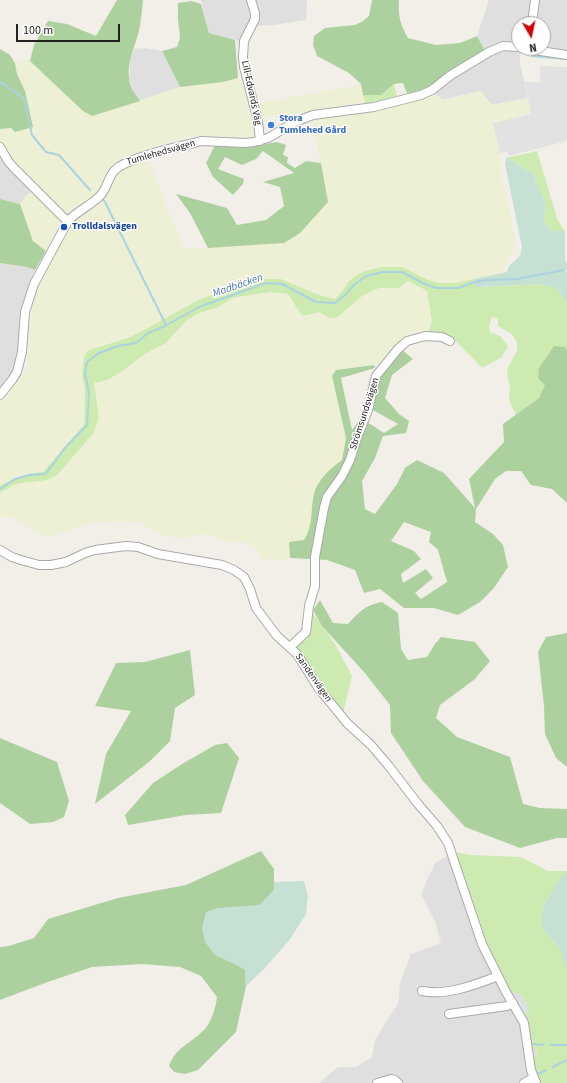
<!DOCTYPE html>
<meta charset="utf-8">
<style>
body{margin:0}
#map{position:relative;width:567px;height:1083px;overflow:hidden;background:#f2efe9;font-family:"Source Sans 3",sans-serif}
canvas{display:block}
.north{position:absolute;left:511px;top:16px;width:40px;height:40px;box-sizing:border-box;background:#fff;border:1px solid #a7a7a7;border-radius:50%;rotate:171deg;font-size:11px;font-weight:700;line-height:16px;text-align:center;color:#222}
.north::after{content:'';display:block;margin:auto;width:14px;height:18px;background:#d40000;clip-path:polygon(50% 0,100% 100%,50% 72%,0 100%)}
.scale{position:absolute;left:16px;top:24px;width:104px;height:18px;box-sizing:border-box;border:2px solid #222;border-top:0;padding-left:5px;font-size:12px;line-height:14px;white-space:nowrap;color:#222;-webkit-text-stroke:3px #fff;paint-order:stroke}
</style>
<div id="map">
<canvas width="567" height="1083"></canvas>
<div class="north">N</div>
<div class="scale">100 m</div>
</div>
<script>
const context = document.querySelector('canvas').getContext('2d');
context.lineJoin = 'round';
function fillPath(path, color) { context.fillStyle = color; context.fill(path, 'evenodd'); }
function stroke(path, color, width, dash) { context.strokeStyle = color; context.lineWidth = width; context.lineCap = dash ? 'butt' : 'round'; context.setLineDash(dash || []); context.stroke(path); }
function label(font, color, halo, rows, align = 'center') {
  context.font = font + ' "Source Sans 3",sans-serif'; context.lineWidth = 3; context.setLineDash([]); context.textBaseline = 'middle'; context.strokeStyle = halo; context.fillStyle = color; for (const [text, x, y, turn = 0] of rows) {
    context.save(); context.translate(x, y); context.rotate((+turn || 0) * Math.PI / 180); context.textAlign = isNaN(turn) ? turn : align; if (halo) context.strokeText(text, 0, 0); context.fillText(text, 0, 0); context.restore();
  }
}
fillPath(new Path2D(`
 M201,0H307L306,20L275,25L257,26L251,33L246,43L209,33Z
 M489,0H567V50L543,48V24H519L520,64L528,98L492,105L480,91L443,100L435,94V91L431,85L485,51L477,36Z
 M145,48L162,51L180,87L140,101L134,92L129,79L131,57L134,49Z
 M0,141L36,185L20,204L0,199Z
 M0,263L27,267L35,270L25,298L16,364L10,376L0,389Z
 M454,852L510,991L521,995L530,1010L529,1028L531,1049H536L537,1056L532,1058L539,1083H319L338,1067H356L372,1057L375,1040L398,1003L400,983L411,954L441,943L435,921L421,894L435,863Z`), '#e0dfdf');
fillPath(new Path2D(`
 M25,59L30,61L45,74L83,111L92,116L180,87L223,82L238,78L251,108L256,133V137L252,138L198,136L188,137L121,158L114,163L100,188L94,195L69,212L61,222L46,251L34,241L20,204L36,185L15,164L0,141V129L33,127L25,91L17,74L15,63Z
 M361,85L365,103L345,105L321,109L285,117L274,115L260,118L257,109L258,103Z
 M480,91L492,105L528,98L531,114L494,123L500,153L501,171L516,242L514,251L507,260L501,275L455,283H439L428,280L402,267H382L367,269L350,281L343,291L335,299L319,295L281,279H264L200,299L146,329L128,338L89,350L82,375L85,390L84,423L43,472H30L19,475L0,486V405L26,370L31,317L35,294L46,269L60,241L72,223L109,193L111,180L126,165L148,158L180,240L186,249L284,243L328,202L312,118L376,112L435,94L443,100Z
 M408,281L427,291L432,321L428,332H416L404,337L384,359L378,364L337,370L332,376L346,438L342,460L332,468L314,493L310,531L304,540L289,542L290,558L273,561L262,559L254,546L243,542L224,541L210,534L196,535L182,539L163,535L139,522L116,521L89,524L52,536L41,535L12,517H0V493L16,484L47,480L93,434L94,383L108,380L122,371L145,354L166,343L186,321L197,314L218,307L232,298L270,292L288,294L302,316L320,312L338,317L362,296L379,288H399Z`), '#eef0d5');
fillPath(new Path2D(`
 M394,84L397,96L395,97L378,102L365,103L363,95H381Z
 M537,151L558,221L565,231H552L544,223L545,202L539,193L534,174L506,158Z
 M382,267H402L428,280L439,283H455L474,279L476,286L482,287L542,284L558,289L567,304V350L565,347L539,398L516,415L510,403L509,395L510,389L507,372L508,367L517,351V343L512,334L498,326V319L492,317L489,326L490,332L500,336L508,346L502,357L482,368L450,335L428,332L432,321L427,291L408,281L399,288H379L362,296L338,317L329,318L320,312L302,316L288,294L270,292L232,298L218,307L197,314L186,321L166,343L145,354L122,371L108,380L94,383L99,417L93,434L56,476L47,480L16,484L0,493V486C16,477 25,473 43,472L84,424L85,390L82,375L83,364L85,355L89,350L128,338L146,329L200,299L264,279H281L319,295L335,299C342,293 344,287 349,281C358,272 370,269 382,267Z
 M311,610L335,644L352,676L343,713L332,702L296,649L295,645L308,631Z
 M454,852L471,855L521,857L548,871H567L556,884L544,905L542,915V928L561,950L567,972V1083H539L537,1081L532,1058L537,1056L536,1049H531L529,1028V1020L524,1013L530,1010L521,995L510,991L486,945L469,895L459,861Z`), '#cdebb0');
fillPath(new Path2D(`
 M117,0H143C142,10 141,21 139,31C135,46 127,62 129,79C130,87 135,94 140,101L92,116L83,111L30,61L34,45L48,21L67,24L96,36Z
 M372,0H399C398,16 400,24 408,38L436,45L460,43L477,36L485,51C468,62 426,93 407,93L403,83L394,84L381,95H363L361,84L349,73L317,56L313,45L314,36L325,28L355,25L363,21L369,16Z
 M192,1L201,4L209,33L235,40L238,78L223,82L180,87L162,51L177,47L180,38L178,19V3Z
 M0,49L10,55L15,63L17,74L25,91L33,127L15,132L11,128L0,129Z
 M277,142L286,145L283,155L288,157L287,163L295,168L306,161L321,163L328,202L300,233L284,243L208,248L190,213L176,194L227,208L237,225L266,220L284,206L280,187L263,182L294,173L263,151L256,159L242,165L225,157L218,169L244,179L243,184L233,195L213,177L206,163L215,145L243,148Z
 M0,199L20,204L33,241L46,251L35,270L27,267L0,263Z
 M554,346L565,347L567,350V503L552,489L531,485L521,471H506L495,479L476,509L475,522L493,534L503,545L508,567L494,588L480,602L458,615L434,608H404L380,589L364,593L355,570L327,560L290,558L289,542L304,540C314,524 310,511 314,494C317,480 331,468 342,460L346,438L332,376L336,370L374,365L375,368L341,378L352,430L361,418L384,433L398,424L373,410V396L377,381L401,349L413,359L392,375L385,398L399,414L409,421L406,433L383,436L375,458L362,481L365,509L375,514L397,484L405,468L417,460L444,473L475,508L469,479L504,442L503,424L539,398L545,385L538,378L539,368ZM404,522L431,532L429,542L438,550L447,582L421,599L415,593L433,578L426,569L403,583L401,574L421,559L414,551L391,541Z
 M320,600L333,623L348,624C359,612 365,605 382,602L398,613L401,649L408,660L427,657L435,644L441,637L475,642L490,661L475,679L440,705L436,718L457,737L510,757L523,804L540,808L567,809V838H557L520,848L465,827L423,781L391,733L390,705L364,672L322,626L313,610Z
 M567,633V767L556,758L545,734L544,706L538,652L546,637Z
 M190,650L195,695L175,708L170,741L149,762L95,804L106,754L131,711L95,706L116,663L145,662Z
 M0,738L57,762L69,801L64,817L53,822L30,824L0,803Z
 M227,743L239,758L221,813L186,815L128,825L125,815L153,783L182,764L215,745Z
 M261,851L274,869V890L214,954L245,969L246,986L236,1032L198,1070L185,1074L174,1072L169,1066C176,1047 190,1044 203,1031C211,1024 216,1007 217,997L201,976L180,967L142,964L92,967L45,983L0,1000V947L9,946L34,938L48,919L118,898L186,885Z`), '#add19e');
fillPath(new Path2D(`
 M506,158L534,174L537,185L545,202L544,223L552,231H565V261L567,262V270H564L567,272V304L558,289L542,284L476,287L474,279L507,272L509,266L520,256L522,247L505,164Z
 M567,871V972L561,950L542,928V915L544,905L556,884Z
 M304,881L308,896L306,914L290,939L264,969L246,986L245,969L214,954L205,942L202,928L206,912L217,908L260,905L274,890V882Z`), '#c6e0d4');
fillPath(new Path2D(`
 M540,66L567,67V141L508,156L507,152L500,153L493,123L531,114L525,81L540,83Z`), '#e2e2e2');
stroke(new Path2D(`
 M532,56L567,59
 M0,82L24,98L32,135L46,152L59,155L90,190
 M102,198L105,202L166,325
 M0,489L15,479L30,475L45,474L55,462L64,449L87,425L89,393L85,373L87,362L99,353L118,346L136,343L148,333L165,326L199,307L266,283L282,284L316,302L335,303L345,295L354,285L366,276L383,272H402L425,284L436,288H458L475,282L487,280L517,279L564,270
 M533,1044L543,1045
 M551,1045H567
 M553,1067L567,1060
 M536,1075L546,1070`), '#aad3df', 2);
const street = new Path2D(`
 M251,0L255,13V19L244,41L243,57L244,67L258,121L260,141
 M532,24L535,0
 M521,48L567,55
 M0,147L8,161L14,168L63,217L68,221
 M0,395L12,380L17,372L22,352L25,312L34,284L68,221C77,211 90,206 100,196C107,189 108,177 115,170C127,158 176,147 194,143L201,141L246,143L254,142L268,138L295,122L313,115L374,107L421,95L432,90L451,75L489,52L503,46L519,47
 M0,550L12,557L21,560L39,565H51L66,562L85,553L95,550L126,546L138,547L158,554L222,565L234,570L244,577L250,589L256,608L277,636L297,654L319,689L330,702L347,723L371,745L388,765L418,804L437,826L448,843L482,944L506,992L524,1023L531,1070L536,1083
 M290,647L306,632L309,606L315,586V557L324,508L327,497L342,476L350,460L357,438L368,410L376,376L398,349L407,341L425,336L442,337L450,341
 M422,991C446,996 475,985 498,976
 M449,1014L507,1006L513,1003
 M377,1083L391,1079L395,1080L398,1083
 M524,1083L533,1078`);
stroke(street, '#a9a9a9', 10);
stroke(street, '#fff', 8);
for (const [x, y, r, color] of [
 [271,125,4,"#3f7fe0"],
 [64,227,4,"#1a4fb4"]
]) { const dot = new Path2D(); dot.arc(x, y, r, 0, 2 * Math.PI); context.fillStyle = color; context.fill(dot); stroke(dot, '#fff', 1.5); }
label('10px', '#222', '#fff', [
 ["Lill-Edvards Väg",251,93,78],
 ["Tumlehedsvägen",161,153,-16],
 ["Strömsundsvägen",365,414,-72],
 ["Sandenvägen",313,678,55]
]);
label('bold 10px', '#366cbe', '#fff', [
 ["Stora",279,119],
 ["Tumlehed Gård",279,131]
], 'left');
label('bold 10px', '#164399', '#fff', [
 ["Trolldalsvägen",72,227]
], 'left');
label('italic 11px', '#4a7aab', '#fff', [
 ["Madbäcken",238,286,-19]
]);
</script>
